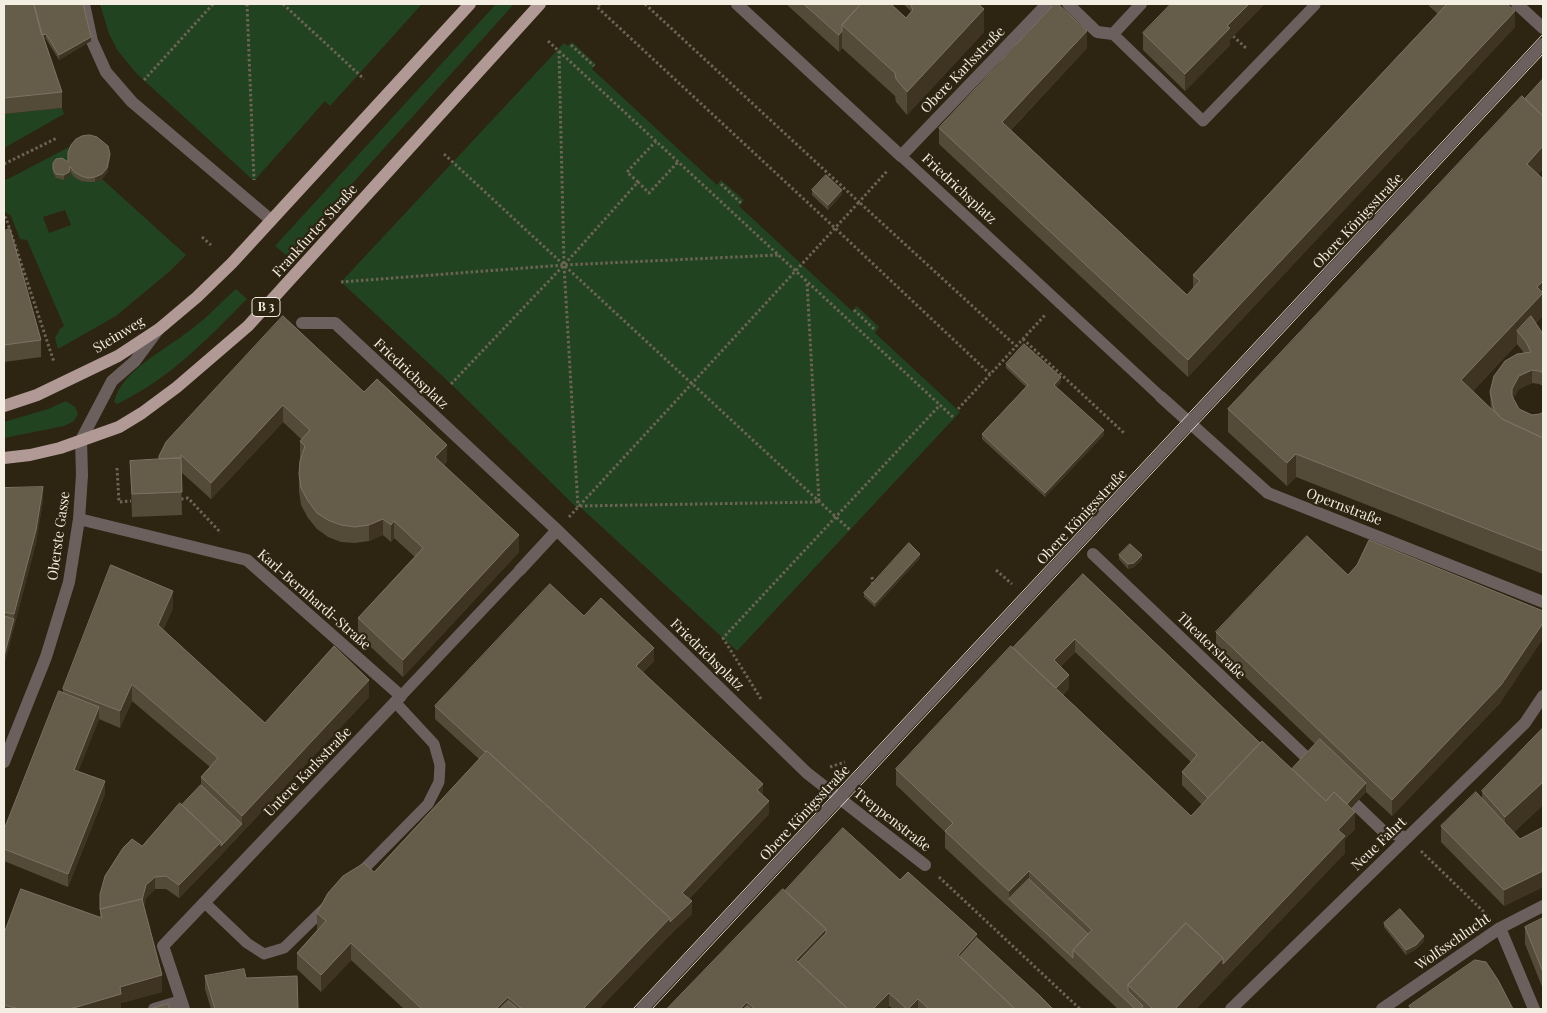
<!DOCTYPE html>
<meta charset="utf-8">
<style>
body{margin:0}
#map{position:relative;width:1547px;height:1013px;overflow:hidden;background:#2e2412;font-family:"Playfair Display",serif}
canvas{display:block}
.frame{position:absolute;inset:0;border:5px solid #f4eee2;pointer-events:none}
</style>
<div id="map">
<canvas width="1547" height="1013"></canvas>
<div class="frame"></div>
</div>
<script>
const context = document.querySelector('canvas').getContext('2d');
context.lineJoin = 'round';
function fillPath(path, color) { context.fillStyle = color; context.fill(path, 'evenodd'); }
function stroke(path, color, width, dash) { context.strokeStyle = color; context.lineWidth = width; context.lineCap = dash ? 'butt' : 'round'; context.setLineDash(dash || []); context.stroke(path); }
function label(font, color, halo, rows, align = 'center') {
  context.font = font + ' "Playfair Display",serif'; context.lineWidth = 4.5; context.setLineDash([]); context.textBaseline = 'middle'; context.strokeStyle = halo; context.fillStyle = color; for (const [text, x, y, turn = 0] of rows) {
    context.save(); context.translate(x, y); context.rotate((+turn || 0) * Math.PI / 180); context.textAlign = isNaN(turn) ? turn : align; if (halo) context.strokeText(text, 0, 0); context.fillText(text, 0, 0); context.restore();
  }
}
fillPath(new Path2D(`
 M100,4H422L330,106L325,101L254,181L136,73L118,51L109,34Z
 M496,4H514L287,256L275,246Z
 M572,42L596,64L592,69L717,185L721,180L744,200L739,206L852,311L857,306L879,327L875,333L960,412L737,651L579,506L557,530L577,508L451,384L341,282L564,43L568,46Z
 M62,108L64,114L4,148V114Z
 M69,147L71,149L68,156V163L53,168V173L56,178L64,180L69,176L70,171C82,182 87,185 102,179L186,255L170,271L116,316L58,349L55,338L60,329L64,326L27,240L20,239L11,216L4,211V180L10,178ZM65,210L71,225L49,233L43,217Z
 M236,289L247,299C205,341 171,378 117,404L114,402C122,370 165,350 189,331C206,319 220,303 236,289Z
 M66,401L75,407L78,414L74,421L64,426L4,438V422L48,409Z`), '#22431f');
stroke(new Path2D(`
 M247,4L254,180
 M283,4L364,79
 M600,4L597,7L835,228L990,374
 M645,4L859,202L888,170
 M1233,36L1247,49
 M548,41L954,418
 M571,45L594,66
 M559,51L564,265L578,507
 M144,80L213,4
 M444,154L850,530
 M4,164L57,138
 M638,182L627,172L656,141
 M721,184L741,203
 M4,217L6,218L54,362
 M202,237L211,245
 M341,282L564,265L778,255
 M854,310L874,329
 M1023,339L1124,433
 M451,384L564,265L638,182L649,193L678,162
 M958,409L1046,314
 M117,468L119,502L131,501
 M181,499L188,498L221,533
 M580,506L819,502L807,282
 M569,517L859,202L1016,346
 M996,570L1012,584
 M872,577L873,586
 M761,699L723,638L940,405
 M830,767L845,762
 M1421,851L1487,915
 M939,877L1080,1009`), '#6d6454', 3, [2.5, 2.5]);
stroke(new Path2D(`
 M1113,34L1203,121L1315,5L1314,4
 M901,156L1161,397
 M401,696L520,570
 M358,875L428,804L439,782L440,765L434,744L395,702
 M204,902L247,943L264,954L284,948L327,906`), '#6b605e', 11);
stroke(new Path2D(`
 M84,4L92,41L106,72L132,102L271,220
 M737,4L901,156L1047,4
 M1068,4L1097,32L1113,34L1141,4
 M1517,4L1543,28
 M302,323H335L557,530L807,773L925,865
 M1161,397L1268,493L1543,602
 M79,519L247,560L401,696L163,946L184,1009
 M1093,554L1308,759
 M520,570L557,530
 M4,762L46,657L69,582L79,519L82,475L81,440L112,381L135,361L158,330
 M1355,804L1382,830L1407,838
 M1500,928L1534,1009
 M154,1009L181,1001
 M642,1009L1543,44
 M1231,1009L1525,723L1543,696
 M1382,1009L1500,928L1543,906`), '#6b605e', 12);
stroke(new Path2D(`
 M4,406L37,395L118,356L159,329L197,297L232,263L470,4
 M4,458L30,455L60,448L119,427L142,413L177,387L248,326L540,4`), '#b19996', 12);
stroke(new Path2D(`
 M633,1009L1543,34
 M652,1009L1543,54`), '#dad4c7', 1);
fillPath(new Path2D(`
 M4,4L91,41L59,60L46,39H44L62,92V108L4,114Z
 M786,4H891L906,18L911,11L903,4H978L984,32L907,115L896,102L895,96L842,48L839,52Z
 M1429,4H1507L1515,27L1188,377L939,144V128L1087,48L1011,130L1187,295L1193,288V275L1438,14L1429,6Z
 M1143,33L1230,40V45L1185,91L1143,50Z
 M1543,79V169L1538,174L1543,179V316L1536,323L1543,334V386L1539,384L1532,383L1519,389L1513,399L1519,409L1532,415L1540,414L1543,412V574L1296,477L1287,486L1228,432V409ZM1517,344L1524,353L1490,392L1491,409L1473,391Z
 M110,158L107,173L102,179L95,182H88L81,181L74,177L70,171L69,176L64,180L56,178L53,173V163Z
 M812,190L842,194L828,210L812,195Z
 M4,231L41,340V357L4,362Z
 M283,316L364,392L447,461L444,465L519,552L403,677L358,635V618L415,557L394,538L391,542L383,535L369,541L355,543L341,542L328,537L317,529L308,518L301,505L299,491V474L301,459L300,458V441L302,440L283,422L211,499L181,472L182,515L132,517L130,461L159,459Z
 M1006,364L1061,382L1056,387L1104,435L1045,497L982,439V434L1026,387L1006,368Z
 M4,488L43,500L36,543L4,665Z
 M1119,555L1142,559L1134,567L1128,569L1119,559Z
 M920,558L875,607L864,597V593Z
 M1083,574L1260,743L1292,769L1315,744L1216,649V632L1348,575L1501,702L1392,816L1366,792L1351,808L1355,829L1345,839V853L1196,1009H1118L945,848V832L896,785V769L1013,648ZM1075,652L1191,762L1182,772V785L1202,805L1191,816L1063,695L1069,688L1061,666Z
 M173,608L163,630L265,723L369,697L221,855L179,898L166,889H155L146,898L144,906L162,992L121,1003V1009H4V934L100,917V894L142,846L182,805L201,785V777L210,767L132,701L120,728L99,719L78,771L105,794L68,887L4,861V830L63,692V689Z
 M584,616L654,661L643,672L763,795L769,814L689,899L692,914L670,935L599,1009H404L351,960L321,992L297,969V953L317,930V913L374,872L479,759L435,719V706Z
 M1543,728V805L1514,832L1520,839L1543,827V887L1504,906L1441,842V826L1482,798V791Z
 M900,880L977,938L1053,1009H893L889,1006L886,1009H667L785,891Z
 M1543,918V989L1525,944V927Z
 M1384,923L1424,941L1416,949L1406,955L1384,927Z
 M205,976L246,978L298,1009H211L205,989Z`), '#544a38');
fillPath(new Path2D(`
 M1249,4H1265L1230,40V45L1185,91V74L1227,26Z
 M984,9V32L907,115V92Z
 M1515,11V27L1188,377V360Z
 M842,31V48L839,52V35Z
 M1087,31V48L1002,139V122Z
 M46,34V39L39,40V36Z
 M91,37V41L59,60V55Z
 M1543,146V169L1527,187V164Z
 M110,154V158L107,173L102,179L95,182V177Z
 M70,166V171L69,176L64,180V175Z
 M842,190V194L828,210V205Z
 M1543,281V316L1522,338L1517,331V344L1461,403V380L1537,287Z
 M1532,370V383L1519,389L1512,402V389L1519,376Z
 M1061,377V382L1054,389V385Z
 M283,405V422L211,499V483Z
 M1104,430V435L1045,497V493Z
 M447,445V461L435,474V457Z
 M1296,454V477L1287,486V463Z
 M43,487V500L36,543L4,665V656L14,619V614Z
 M383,519V535L369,541V525Z
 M394,521V538L391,542V525Z
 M519,535V552L403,677V660Z
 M920,554V558L875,607V603Z
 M1142,555V559L1134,567L1128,569V564Z
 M173,591V608L158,642V625Z
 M1543,623V639L1501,702L1392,816V800Z
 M1075,639V652L1054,673V660Z
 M654,648V661L636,679V666Z
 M1069,675V688L1054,703V690Z
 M369,680V697L221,855L179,898V885L221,842L242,824V816Z
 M132,684V701L120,728V711Z
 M99,707V720L74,782V770Z
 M105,781V794L68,887V874Z
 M1543,782V805L1505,840V817Z
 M1366,783V792L1343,817V808Z
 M763,784V797L757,790Z
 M769,801V814L682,906V893Z
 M1355,812V829L1345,839V853L1196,1009H1175Z
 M1029,871V887L1009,899V891Z
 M1543,871V887L1504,906V890Z
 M155,877V889L146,898L142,915V902L146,885Z
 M692,901V914L670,935L599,1009H583L670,918Z
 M826,929V945L803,970L796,960Z
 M977,934V947L962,963L958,955Z
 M1424,936V941L1416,949L1406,955V950Z
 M351,943V960L321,992V975Z
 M162,975V992L121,1003V1009H70L120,987Z
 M889,993V1006L886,1009H873Z
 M508,997V1009H496Z
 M918,999V1009H908Z
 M747,1002V1009H740Z`), '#3e3421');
const building = new Path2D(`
 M4,4H34L41,30L62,92L4,98Z
 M34,4H83L91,37L59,55L46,34L42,35Z
 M804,4H861L842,25V31L839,35Z
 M861,4H891L906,18L913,10L911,5L913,4H978L984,9L907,92L896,79L895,73L842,25Z
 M1055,4H1058L1087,31L1002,122L1187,295L1200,281L1193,275L1446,5L1445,4H1507L1515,11L1188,360L939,128Z
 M1171,4H1249L1227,26L1230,28L1185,74L1143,33Z
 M1543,79V116L1525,99Z
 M1522,96L1543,116V146L1527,164L1543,179V281L1537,287L1543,293L1461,380L1502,419L1543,438V551L1296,454L1287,463L1228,409Z
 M90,135L97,137L108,146L110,154L107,168L102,174L95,177L88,178L81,176L74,172L70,166L69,172L64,175L56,174L53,169V163L56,159L62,158L68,162V152L71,145L76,139L82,136Z
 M826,175L842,190L828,205L812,190Z
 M10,229L41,340L4,345V231Z
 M283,316L364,392L377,379L447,445L435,457L519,535L403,660L358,618L423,548L394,521L391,525L383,519L369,525L355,527L341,525L328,520L317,513L308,501L301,488L299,474L300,461L305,446L300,441L310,430L283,405L211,483L181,455V458L159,459V456L166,442Z
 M1531,316L1543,334V373L1539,371L1532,370L1519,376L1512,389V396L1519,409L1532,415L1540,414L1543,412V438L1502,419L1494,410L1490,392L1494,376L1505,361L1517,354L1531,352L1526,342L1517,331Z
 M1024,344L1061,377L1054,385L1104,430L1045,493L982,434L1028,385L1006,364Z
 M181,458L182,492L132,494L130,461Z
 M43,487L36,530L14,614L4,612V488Z
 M1307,536L1348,575L1357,565L1369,540L1543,611V623L1501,685L1392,800L1216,632Z
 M909,543L920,554L875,603L864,593Z
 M1130,544L1142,555L1134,563L1128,564L1119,555Z
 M111,565L173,591L158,625L265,723L334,646L369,680L242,816L201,777L218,758L132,684L120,711L63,689Z
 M1083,574L1260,743L1208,798L1182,772L1197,755L1075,639L1054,660L1069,675L1056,688L1013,648Z
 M550,584L584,616L601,598L654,648L636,666L763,784L757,790L769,801L682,893L692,901L670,922V918L487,751L485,752L435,706Z
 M4,616L14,619L4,656Z
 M1011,646L1191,816L1262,741L1326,801L1334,792L1355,812L1338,830L1345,836L1223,964V958L1186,923L1128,985V991L1143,1006L1141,1009H1135L1073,950L1092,930L1029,871L1009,891L945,831L953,823L896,769Z
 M59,691L99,707L74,770L105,781L68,874L4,849V830Z
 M1543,728V782L1505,817L1482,791Z
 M1320,739L1366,783L1347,804L1334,792L1326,801L1292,769Z
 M487,751L670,918L583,1009H522L508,997L496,1009H422L351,943L321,975L297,953L326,921L317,913L328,893L343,876L364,863L374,872Z
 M201,785L242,824L221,846V842L182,805Z
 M1476,792L1520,839L1543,827V871L1504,890L1441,826Z
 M180,803L221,842L179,885L166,876L155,877L146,885L142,900V899L100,909V894L105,876L123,848L132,839L142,846Z
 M843,828L900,880L908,872L977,934L958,955L1015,1009H929L918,999L908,1009H907L889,993L873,1009H848L798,962L826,933V929L785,891Z
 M1029,879L1088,934L1073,950V958L1009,899Z
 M21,889L102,918L100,909L142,899L162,975L120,987L121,994L70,1009H19L4,1005V934Z
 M783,889L826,929L796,960L848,1009H755L747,1002L740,1009H667Z
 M1400,909L1424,936L1416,945L1406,950L1384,923Z
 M1543,918V972L1525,927Z
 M1186,923L1223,958L1175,1009H1153L1128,985Z
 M977,938L1040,996L1053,1009H1015L960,957Z
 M1475,960L1486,962L1498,980L1513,1009H1411L1409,1006Z
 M244,969L246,978L297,976L298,1009H215L205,976Z
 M508,1001L518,1009H500Z
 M168,1004L170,1009H150Z
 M747,1006L751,1009H744Z`);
fillPath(building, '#655c4a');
stroke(building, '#7c7362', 1);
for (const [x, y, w] of [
 [266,307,28]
]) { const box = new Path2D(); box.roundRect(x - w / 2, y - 9.5, w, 19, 4); context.fillStyle = '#2e2412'; context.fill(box); stroke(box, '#f4eee2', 1); }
label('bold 12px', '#f4eee2', null, [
 ["B 3",266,307]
]);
label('14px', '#f4eee2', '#2e2412', [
 ["Obere Karlsstraße",963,70,-46],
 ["Friedrichsplatz",959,189,43],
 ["Obere Königsstraße",1358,221,-47],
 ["Frankfurter Straße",315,231,-48],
 ["Steinweg",119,335,-31],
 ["Friedrichsplatz",411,374,43],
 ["Opernstraße",1344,507,21],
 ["Obere Königsstraße",1082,517,-47],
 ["Oberste Gasse",59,536,-82],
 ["Karl-Bernhardi-Straße",314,600,41],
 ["Theaterstraße",1211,646,44],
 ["Friedrichsplatz",707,655,44],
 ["Untere Karlsstraße",308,772,-46],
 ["Obere Königsstraße",805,813,-47],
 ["Treppenstraße",892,820,38],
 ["Neue Fahrt",1379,844,-44],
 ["Wolfsschlucht",1453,942,-35]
]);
</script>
